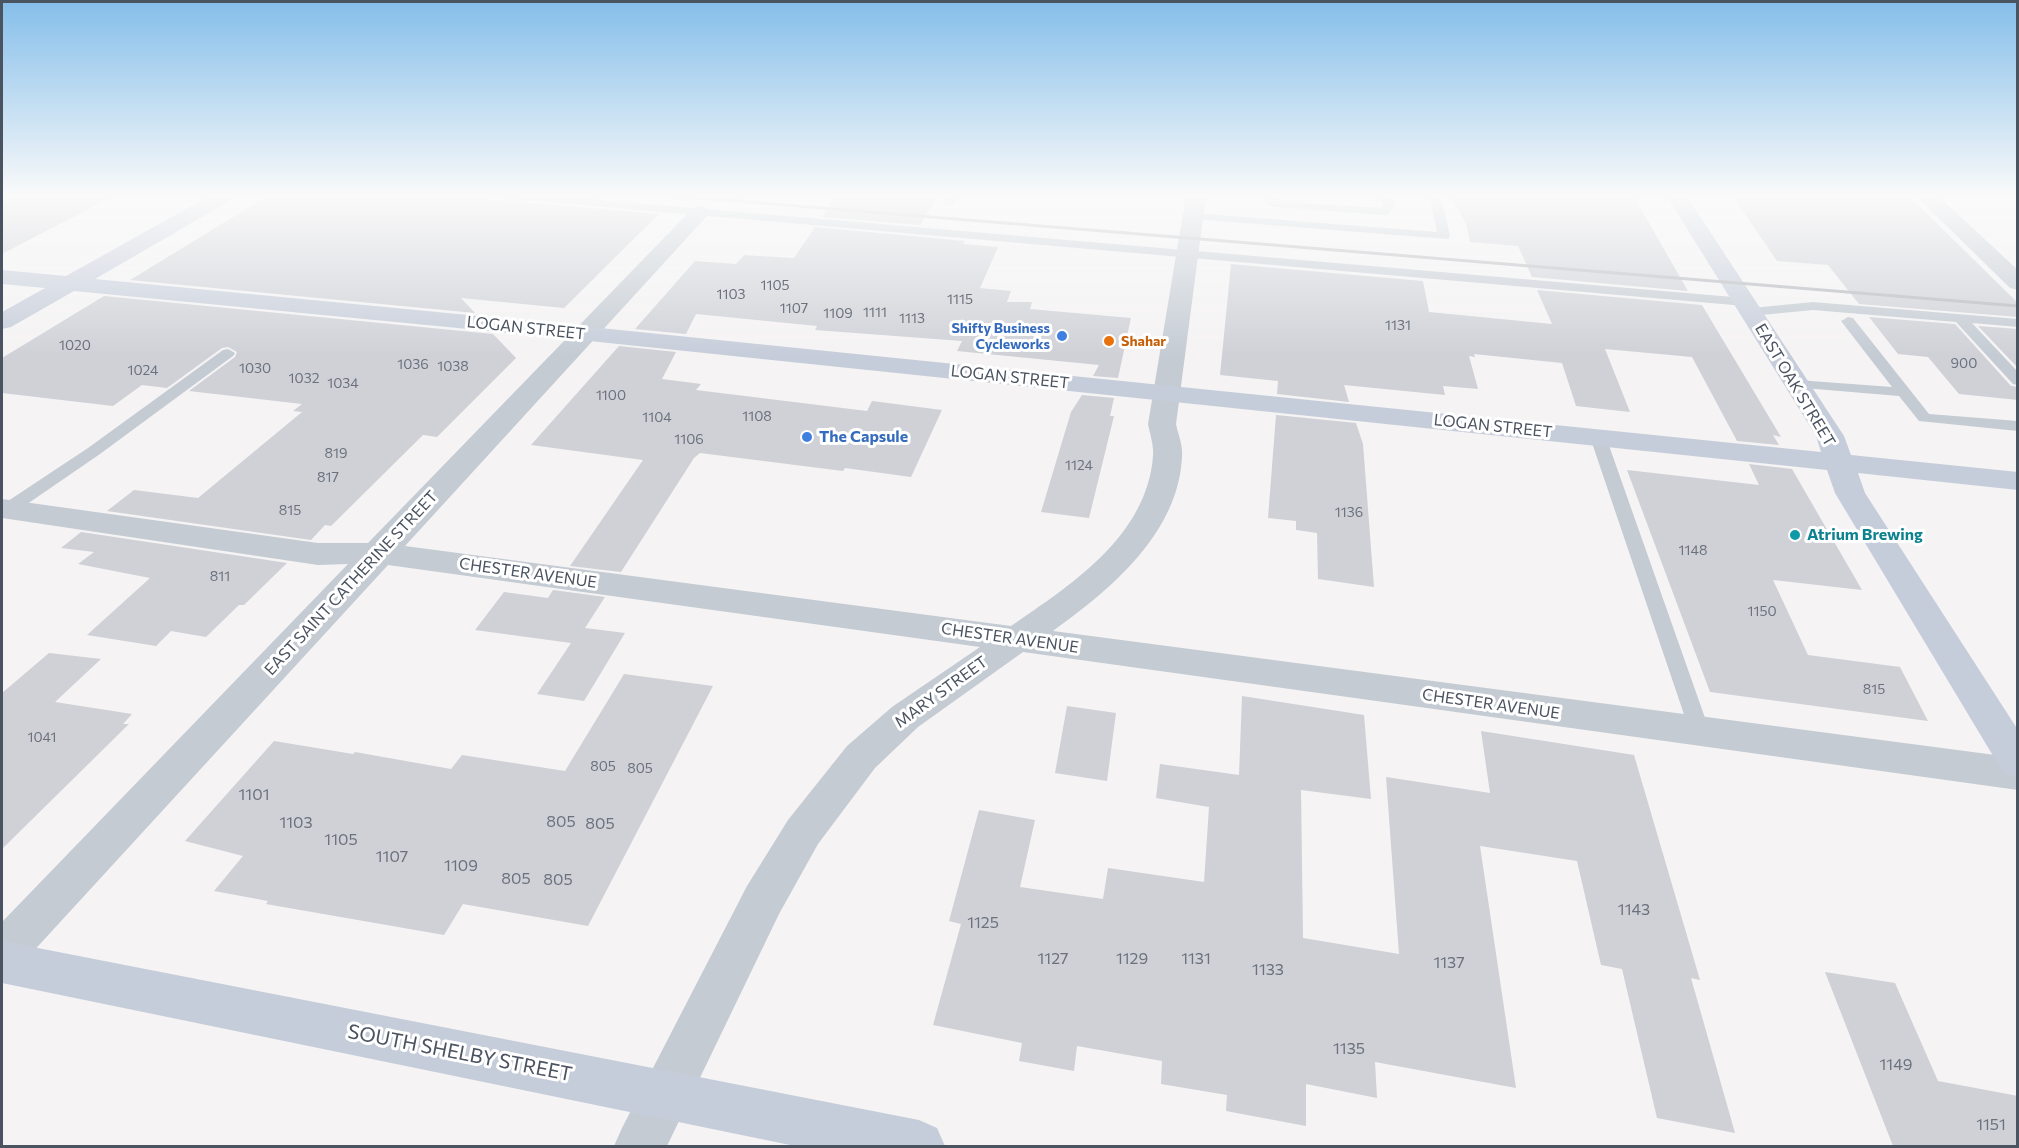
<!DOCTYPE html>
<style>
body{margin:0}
#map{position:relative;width:2019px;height:1148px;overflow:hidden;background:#f5f3f3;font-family:Commissioner,sans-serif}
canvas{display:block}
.frame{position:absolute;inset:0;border:3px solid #4a5360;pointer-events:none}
</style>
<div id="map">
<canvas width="2019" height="1148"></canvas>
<div class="frame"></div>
</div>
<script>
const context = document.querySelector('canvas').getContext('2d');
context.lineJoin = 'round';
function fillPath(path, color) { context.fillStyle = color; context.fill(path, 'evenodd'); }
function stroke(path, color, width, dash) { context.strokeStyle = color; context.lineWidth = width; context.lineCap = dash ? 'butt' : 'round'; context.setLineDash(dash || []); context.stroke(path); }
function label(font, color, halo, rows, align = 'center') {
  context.font = font + ' Commissioner,sans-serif'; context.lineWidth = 6; context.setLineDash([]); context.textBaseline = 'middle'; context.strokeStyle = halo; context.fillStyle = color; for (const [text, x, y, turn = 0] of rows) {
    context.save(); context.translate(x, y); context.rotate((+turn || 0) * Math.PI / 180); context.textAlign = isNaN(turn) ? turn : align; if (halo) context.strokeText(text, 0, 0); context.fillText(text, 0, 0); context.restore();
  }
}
fillPath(new Path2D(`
 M2,195H115L2,254Z
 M269,195H439L659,214L564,308L461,298L475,313L130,280Z
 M837,195H939L920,225L822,217Z
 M1449,195H1633L1688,291L1532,277L1518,246L1470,242L1466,223Z
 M1732,195H1908L2018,303V317L1859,304L1828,265L1777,261Z
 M815,227L965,241L963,244L998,247L980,288L1011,291L1007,302H1032L1030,309L1131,318L1118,378L1093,376L1099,365L957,351L962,341L815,330L817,326L696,314L686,334L635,329L695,261L736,264L744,255L794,258Z
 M1231,264L1423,281L1429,312L1552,324L1537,290L1702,305L1781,437L1773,435L1779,445L1737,441L1692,357L1605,349L1630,412L1576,406L1562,363L1474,354L1475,357L1469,356L1478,389L1443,386L1445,395L1344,385L1349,402L1277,394L1278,381L1220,375Z
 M104,296L493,334L516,358L437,437L423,435L331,526L325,525L311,540L107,511L134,490L198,498L302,412L293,411L302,404L189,391L235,357L237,352L228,347L222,348L167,388L142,385L113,406L2,393V358Z
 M1869,317L1955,324L2011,386L2018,387V400L1959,394L1928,357L1898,354Z
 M1978,326L2018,329V368Z
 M619,346L676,352L662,379L701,384L696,390L867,411L872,401L942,410L911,477L845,468L843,471L700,453L694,458L621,572L570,566L643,460L531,445Z
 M1082,395L1114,398L1110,416H1114L1089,518L1041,512L1071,412Z
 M1276,415L1356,423L1363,444L1374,587L1318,579L1317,533L1296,530V521L1268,518Z
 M1749,464L1792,469L1862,590L1773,580L1808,655L1900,667L1928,721L1710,692L1627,470L1759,485Z
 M81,532L287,563L244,605H239L206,637L171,631L156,646L87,635L150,578L78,564L94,552L61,548Z
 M553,590L605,597L585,628L625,633L584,701L537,694L571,643L475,630L504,592L548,598Z
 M49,653L101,659L55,702L132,714L123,724H129L2,849V693Z
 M624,674L713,686L588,926L463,904L444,935L266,904L268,901L214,891L243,856L185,841L274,741L353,754L355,752L451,769L462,755L565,771Z
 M1242,696L1364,715L1371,799L1301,790L1303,938L1399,954L1386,777L1490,793L1481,731L1634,755L1700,980L1691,978L1735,1133L1657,1118L1622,969L1601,965L1577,861L1480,846L1516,1088L1375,1062L1377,1098L1306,1084V1126L1226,1111L1227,1095L1161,1084L1162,1061L1077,1046L1074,1071L1019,1061L1022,1043L933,1025L961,924L949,921L979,810L1035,820L1020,887L1103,899L1108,868L1204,882L1209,807L1156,798L1160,764L1239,775Z
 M1067,706L1116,713L1107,781L1055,773Z
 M1825,972L1895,983L1938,1081L2018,1096V1146H1893Z`), '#cfd1d7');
fillPath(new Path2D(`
 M496,195H542L1745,298L1752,302L1745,306L501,198Z
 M948,195H959L954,205H946L944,203Z
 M1266,195H1278V201L1381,208L1383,205L1380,195H1392L1395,205L1389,214L1385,215L1272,207L1266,204Z
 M1429,195H1441L1450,236L1448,239L1193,219L1187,216L1193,213L1437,232Z
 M1813,302L2018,319V327L1972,323L2018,372V385L2013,384L1956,322L1813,310L1751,316L1744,312L1751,308Z
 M1848,317L1853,318L1929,414L2018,421V431L1919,421L1899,396L1792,387L1790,384L1797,380L1892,387L1841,321Z
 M228,349L235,353L233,356L100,454L14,513H2V505L88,448L223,350Z
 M1598,432L1606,437L1710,732L1707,738L1700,740L1693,738L1690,732L1590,437Z`), '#c4cbd3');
fillPath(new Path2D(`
 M1186,195H1206L1176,424C1178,434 1183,445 1182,456C1179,533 1110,590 1053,631L2018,758V790L1023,652L918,727L875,768L818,844L779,914L667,1146H614L622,1128L747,886L788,820L847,746L892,707L980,647L388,565L18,968L2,974V922L348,564L318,565L2,518V499L318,543H368L693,208L700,206L707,208L710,212L707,216L405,546L1011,626C1071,585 1147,536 1153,456C1154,446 1150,434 1148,424Z
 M1915,195H1937L2018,270V290L2010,288Z`), '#c4cbd3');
fillPath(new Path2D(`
 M211,195H236L233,199L95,279L551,323L1821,452L1816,436L1666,195H1686L1844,436L1851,455L2018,472V490L1858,473L1865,493L2018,730V778L2004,774L1835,493L1827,470L551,337L74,291L11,327L2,329V312L45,288L2,284V270L66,276Z
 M2,941L919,1120L937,1128L945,1146H795L2,983Z`), '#c6cdda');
stroke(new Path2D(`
 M663,195L2018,306`), '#b5b7bd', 3);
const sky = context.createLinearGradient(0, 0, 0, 356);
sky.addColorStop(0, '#85beea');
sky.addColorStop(0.55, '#fafafa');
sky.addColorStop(1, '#fafafa00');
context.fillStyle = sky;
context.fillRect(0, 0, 2019, 356);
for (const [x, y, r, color] of [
 [1062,336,6,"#3f7fe0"],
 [1109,341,6,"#e8710a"],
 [807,437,6,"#3f7fe0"],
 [1795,535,6,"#0f9aa8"]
]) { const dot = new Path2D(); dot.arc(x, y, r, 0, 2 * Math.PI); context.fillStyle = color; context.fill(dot); stroke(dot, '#fff', 2); }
label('14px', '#6b727e', null, [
 ["1105",775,285],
 ["1103",731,294],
 ["1115",960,299],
 ["1107",794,308],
 ["1111",875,312],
 ["1109",838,313],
 ["1113",912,318],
 ["1131",1398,325],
 ["1020",75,345],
 ["900",1964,363],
 ["1036",413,364],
 ["1038",453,366],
 ["1030",255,368],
 ["1024",143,370],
 ["1032",304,378],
 ["1034",343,383],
 ["1100",611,395],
 ["1108",757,416],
 ["1104",657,417],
 ["1106",689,439],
 ["819",336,453],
 ["1124",1079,465],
 ["817",328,477],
 ["815",290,510],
 ["1136",1349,512],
 ["1148",1693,550],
 ["811",220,576],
 ["1150",1762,611],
 ["815",1874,689],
 ["1041",42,737],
 ["805",603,766],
 ["805",640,768]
]);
label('bold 14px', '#366cbe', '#fff', [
 ["Shifty Business",1050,328],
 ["Cycleworks",1050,344]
], 'right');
label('bold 14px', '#c56008', '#fff', [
 ["Shahar",1121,341]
], 'left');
label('16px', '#4a5360', '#fff', [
 ["LOGAN STREET",526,328,6],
 ["LOGAN STREET",1010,377,6],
 ["EAST OAK STREET",1795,385,59],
 ["LOGAN STREET",1493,426,6],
 ["CHESTER AVENUE",528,573,8],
 ["EAST SAINT CATHERINE STREET",351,583,-47],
 ["CHESTER AVENUE",1010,638,8],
 ["MARY STREET",941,692,-36],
 ["CHESTER AVENUE",1491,704,8]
]);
label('bold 16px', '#366cbe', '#fff', [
 ["The Capsule",819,437]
], 'left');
label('bold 16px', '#0d838f', '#fff', [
 ["Atrium Brewing",1807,535]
], 'left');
label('16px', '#6b727e', null, [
 ["1101",254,795],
 ["805",561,822],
 ["1103",296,823],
 ["805",600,824],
 ["1105",341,840],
 ["1107",392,857],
 ["1109",461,866],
 ["805",516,879],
 ["805",558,880],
 ["1143",1634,910],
 ["1125",983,923],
 ["1127",1053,959],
 ["1129",1132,959],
 ["1131",1196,959],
 ["1137",1449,963],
 ["1133",1268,970],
 ["1135",1349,1049],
 ["1149",1896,1065],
 ["1151",1991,1125]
]);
label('20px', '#4a5360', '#fff', [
 ["SOUTH SHELBY STREET",460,1053,11]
]);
</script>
